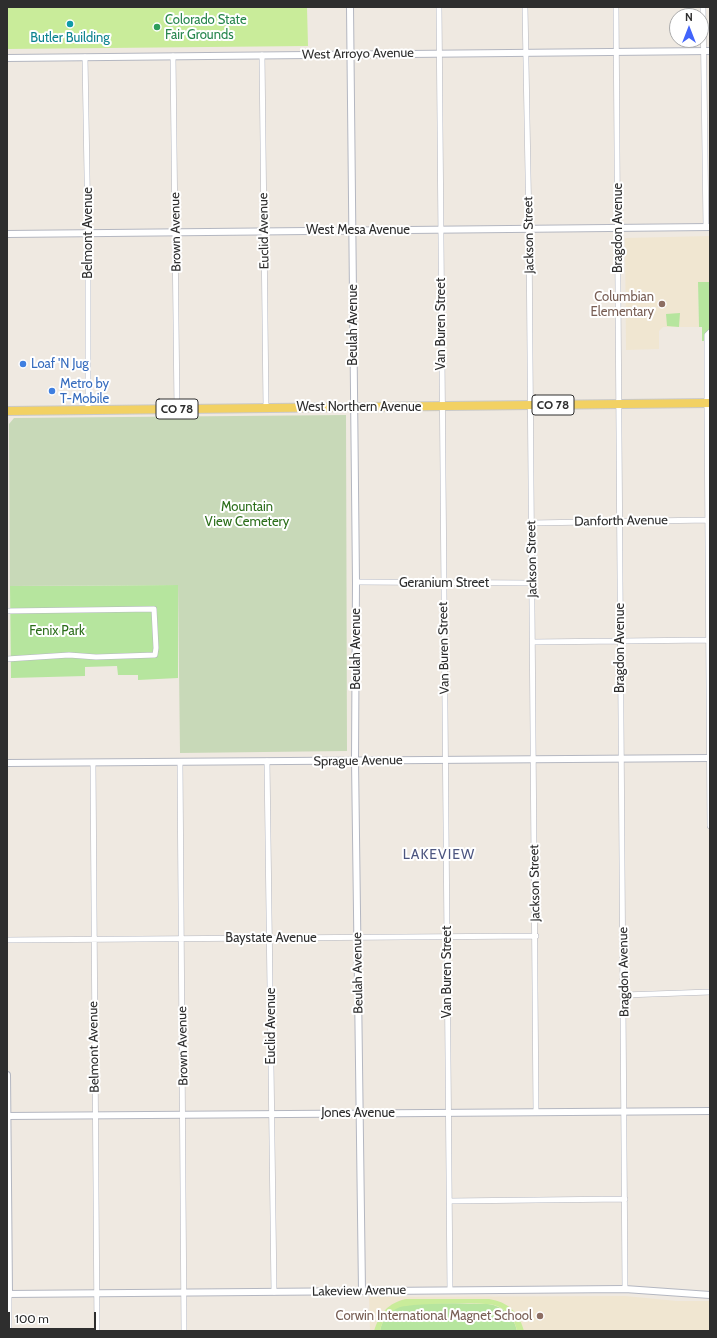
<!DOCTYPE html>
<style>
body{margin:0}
#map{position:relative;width:717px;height:1338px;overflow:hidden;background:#efe9e1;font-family:Cabin,sans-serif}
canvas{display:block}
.frame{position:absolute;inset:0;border:8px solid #2e2e2e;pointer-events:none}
.north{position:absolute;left:669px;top:8px;width:40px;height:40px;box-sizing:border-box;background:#fff;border:1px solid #ababab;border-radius:50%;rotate:0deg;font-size:11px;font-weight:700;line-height:16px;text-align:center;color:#2e2e2e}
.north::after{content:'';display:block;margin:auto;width:14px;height:18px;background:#4264fb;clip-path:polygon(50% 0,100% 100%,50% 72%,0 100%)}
.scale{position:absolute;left:8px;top:1312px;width:88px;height:18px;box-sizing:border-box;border:2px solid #2e2e2e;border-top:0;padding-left:5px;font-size:12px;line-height:14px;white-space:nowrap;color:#2e2e2e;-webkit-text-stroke:3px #fff;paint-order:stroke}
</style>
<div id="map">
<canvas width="717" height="1338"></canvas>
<div class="frame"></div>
<div class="north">N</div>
<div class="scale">100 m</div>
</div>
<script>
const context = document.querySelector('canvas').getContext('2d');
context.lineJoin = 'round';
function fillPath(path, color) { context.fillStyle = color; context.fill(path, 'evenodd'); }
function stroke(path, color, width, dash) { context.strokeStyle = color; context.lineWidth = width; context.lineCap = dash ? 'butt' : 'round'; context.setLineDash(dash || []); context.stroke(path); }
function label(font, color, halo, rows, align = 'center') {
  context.font = font + ' Cabin,sans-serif'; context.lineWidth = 4; context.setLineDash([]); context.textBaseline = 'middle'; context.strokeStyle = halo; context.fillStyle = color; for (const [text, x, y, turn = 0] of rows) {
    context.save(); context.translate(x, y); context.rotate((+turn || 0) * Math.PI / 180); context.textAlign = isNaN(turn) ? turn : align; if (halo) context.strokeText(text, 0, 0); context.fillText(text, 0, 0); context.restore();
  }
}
fillPath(new Path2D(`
 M710,236V282L698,283L699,327H663L659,331V349L626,350L625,238Z
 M625,1296L677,1301H710V1331H370L369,1297Z`), '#f0e6d1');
fillPath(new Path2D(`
 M698,282H710V341H702V327H699Z
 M680,313L679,327L667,326L666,314Z
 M178,585V678L138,680V675H118L117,666L85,667V676L11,678L10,586Z
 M488,1304C503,1306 514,1316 517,1331H380C382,1320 388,1312 398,1307C414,1301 469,1304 488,1304Z`), '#b6e59e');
fillPath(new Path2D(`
 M346,415L347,751L180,753L178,585L10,586L9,424L14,418Z`), '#c8d9b8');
fillPath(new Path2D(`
 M7,7H307L308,46L7,49Z
 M406,1299H489C508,1302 519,1312 524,1331H517C515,1319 506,1308 494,1305C483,1302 407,1303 398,1308C388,1312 382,1320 380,1331H374C380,1313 388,1303 406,1299Z`), '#c9ec9a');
const minor = new Path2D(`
 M439,7L450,1290
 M525,7L529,229L536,1112
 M616,7L625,1289
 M703,7L706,227
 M262,55L266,407
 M173,56L177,409
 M85,57L88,233V410
 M710,332L707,335V404L710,826
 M531,523L709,520
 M356,582L532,583
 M7,611L154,609L156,648L155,655L96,657L69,655L7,659
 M533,642L710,640
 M267,761L274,1292
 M180,762L184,1331
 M93,763L97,1331
 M7,940L536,936
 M624,995L710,992
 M450,1201L625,1199
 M7,1293L9,1294V1331`);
const tertiary = new Path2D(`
 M350,7L356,582L355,760L362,1291
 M7,58L710,51
 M7,234L710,227
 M7,763L710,758
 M7,1075L9,1294
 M7,1116L710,1111
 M7,1294L625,1289L710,1295`);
const primary = new Path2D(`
 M7,411L710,403`);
stroke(minor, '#b4b7c1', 6);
stroke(tertiary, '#b4b7c1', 8);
stroke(primary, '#c9c9c9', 10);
stroke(minor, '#fff', 5);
stroke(tertiary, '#fff', 6);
stroke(primary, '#f2d163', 8);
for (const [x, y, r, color] of [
 [70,24,4,"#0f9aa8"],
 [157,27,4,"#2e9e5b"],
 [662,304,4,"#8d6e63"],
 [23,364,4,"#3f7fe0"],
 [52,391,4,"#3f7fe0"],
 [540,1316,4,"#8d6e63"]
]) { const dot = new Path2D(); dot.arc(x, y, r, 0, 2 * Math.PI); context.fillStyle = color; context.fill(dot); stroke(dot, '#fff', 1.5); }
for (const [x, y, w] of [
 [553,405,42],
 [177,409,42]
]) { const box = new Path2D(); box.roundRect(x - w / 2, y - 10, w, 20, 3); context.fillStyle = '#fff'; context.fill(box); stroke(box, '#2e2e2e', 1); }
label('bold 12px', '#2e2e2e', null, [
 ["CO 78",553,405],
 ["CO 78",177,409]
]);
label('13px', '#27864d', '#fff', [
 ["Colorado State",165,20],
 ["Fair Grounds",165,35]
], 'left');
label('13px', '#0d838f', '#fff', [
 ["Butler Building",70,38]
]);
label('13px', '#2e2e2e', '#fff', [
 ["West Arroyo Avenue",358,54,-1],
 ["Bragdon Avenue",618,228,-90],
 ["West Mesa Avenue",358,230],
 ["Euclid Avenue",264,231,-91],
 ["Brown Avenue",176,232,-91],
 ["Belmont Avenue",88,233,-90],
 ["Jackson Street",529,235,-91],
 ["Van Buren Street",441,324,-90],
 ["Beulah Avenue",353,325,-90],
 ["West Northern Avenue",359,407],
 ["Danforth Avenue",621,521,-1],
 ["Jackson Street",532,559,-91],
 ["Geranium Street",444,583],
 ["Van Buren Street",444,648,-91],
 ["Bragdon Avenue",620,648,-90],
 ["Beulah Avenue",356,649,-90],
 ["Sprague Avenue",358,761,-1],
 ["Jackson Street",535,883,-91],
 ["Baystate Avenue",271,938],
 ["Van Buren Street",447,972,-90],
 ["Bragdon Avenue",624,972,-91],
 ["Beulah Avenue",358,973,-91],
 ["Euclid Avenue",271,1026,-90],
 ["Brown Avenue",183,1046,-91],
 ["Belmont Avenue",94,1047,-91],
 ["Jones Avenue",358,1113],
 ["Lakeview Avenue",359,1291,-1]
]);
label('13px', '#785e54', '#fff', [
 ["Columbian",654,297],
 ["Elementary",654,312],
 ["Corwin International Magnet School",532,1316]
], 'right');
label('13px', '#366cbe', '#fff', [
 ["Loaf 'N Jug",31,364],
 ["Metro by",60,384],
 ["T-Mobile",60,399]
], 'left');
label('13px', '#2c6e1b', '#fff', [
 ["Mountain",247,507],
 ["View Cemetery",247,522],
 ["Fenix Park",57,631]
]);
context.letterSpacing = '1px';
label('14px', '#4d5680', '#fff', [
 ["LAKEVIEW",439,855]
]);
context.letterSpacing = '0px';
</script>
